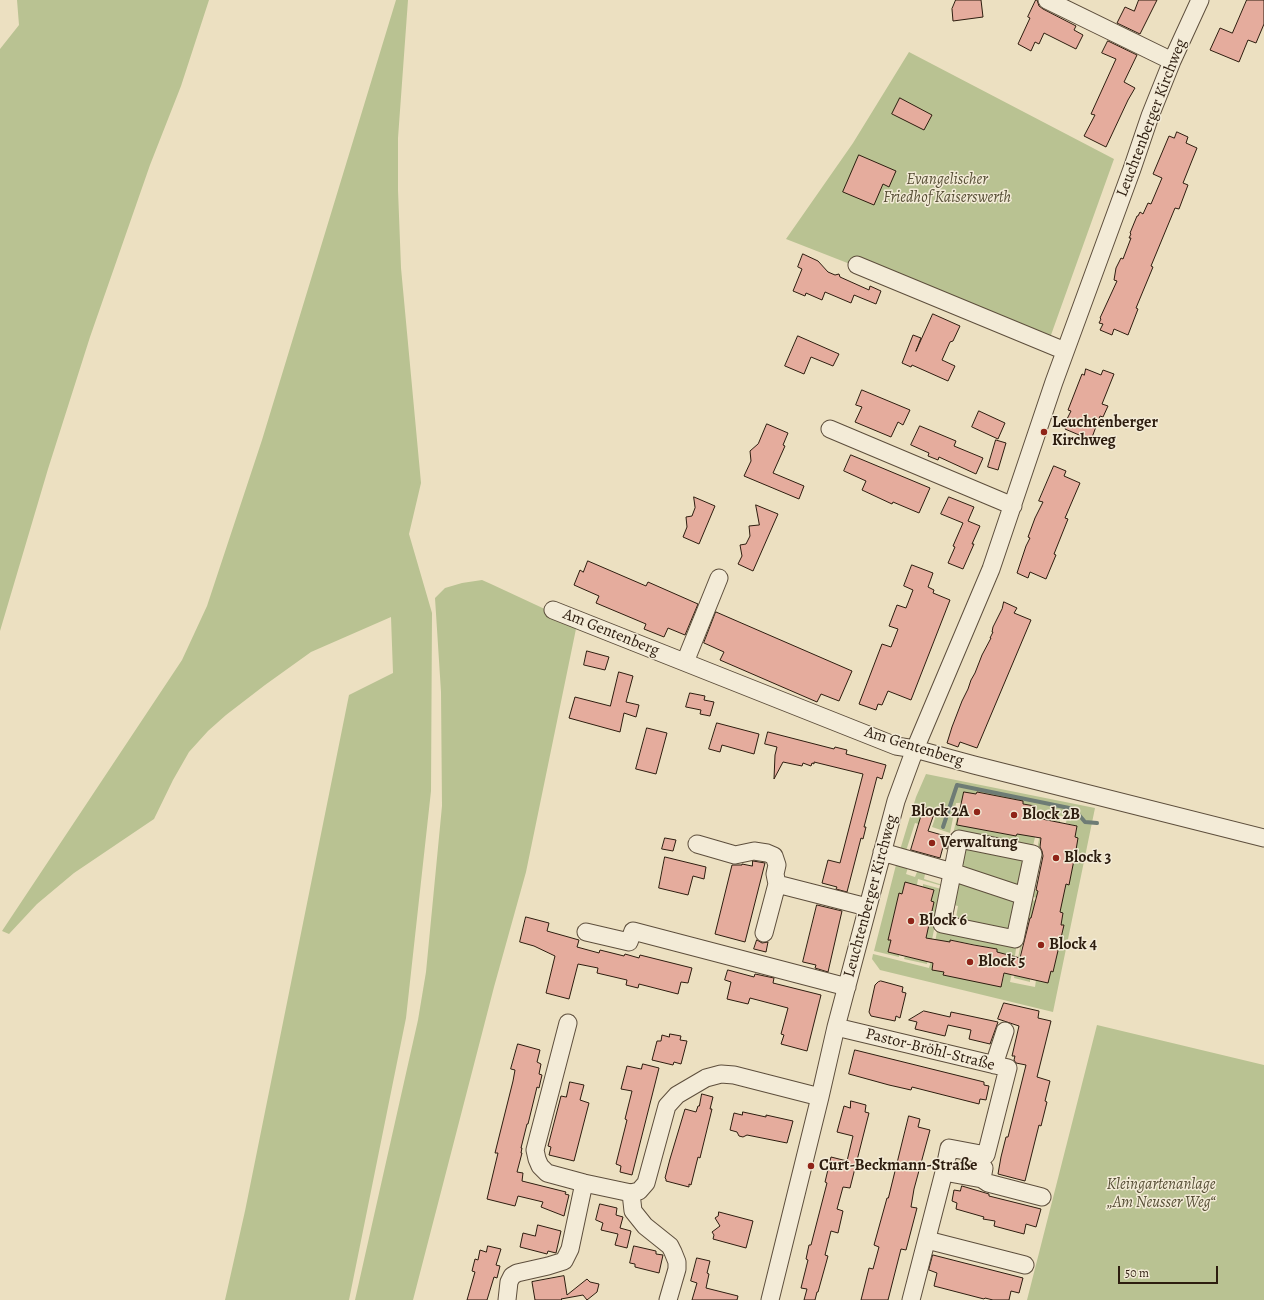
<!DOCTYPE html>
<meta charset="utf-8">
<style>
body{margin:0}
#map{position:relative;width:1264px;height:1300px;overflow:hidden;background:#ece0c1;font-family:Alegreya,serif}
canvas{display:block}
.scale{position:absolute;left:1118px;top:1266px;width:100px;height:18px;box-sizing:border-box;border:2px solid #2d1d0f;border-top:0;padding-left:5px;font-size:12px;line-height:14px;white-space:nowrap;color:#2d1d0f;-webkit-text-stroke:3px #f3ebd7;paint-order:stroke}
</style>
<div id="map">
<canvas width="1264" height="1300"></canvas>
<div class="scale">50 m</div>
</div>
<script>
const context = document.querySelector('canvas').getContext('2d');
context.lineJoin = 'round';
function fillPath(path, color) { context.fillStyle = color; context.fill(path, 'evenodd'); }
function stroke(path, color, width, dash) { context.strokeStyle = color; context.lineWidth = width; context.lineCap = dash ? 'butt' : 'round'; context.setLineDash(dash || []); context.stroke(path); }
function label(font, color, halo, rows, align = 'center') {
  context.font = font + ' Alegreya,serif'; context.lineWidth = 3; context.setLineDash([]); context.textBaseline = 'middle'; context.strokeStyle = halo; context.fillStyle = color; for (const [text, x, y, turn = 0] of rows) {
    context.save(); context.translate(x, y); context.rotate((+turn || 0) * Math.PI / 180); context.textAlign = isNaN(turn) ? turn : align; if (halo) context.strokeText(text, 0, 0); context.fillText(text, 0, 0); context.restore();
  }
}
fillPath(new Path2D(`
 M17,0H209L181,86L150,165L90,337L48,469L0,631V49L19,25Z
 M396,0H408L398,138V190L401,268L421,483L409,534L432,613L431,791L406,1018L349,1300H225L245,1211L349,695L393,673L391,617L311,652L265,685L226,715L208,731L189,752L173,780L154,819L74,873L37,904L9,934L2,931L182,660L207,606L262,440Z
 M909,52L1114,159L1051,335L1042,339L786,239L853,143Z
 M482,580L491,584L577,624L526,872L494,987L413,1300H355L418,1020L426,972L442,806L441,692L435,598L445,588L462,583Z
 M926,774L1095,808L1053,1012L880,970L872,959L873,954L929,968L932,957L934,958L932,969L944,972L943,975L1002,984L1005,971L1012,973L1010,982L1035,987L1036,980L1051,971L1053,972L1063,925H1061L1063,913L1051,910L1066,884L1068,885L1077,826L1066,823L1067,817L1041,812L1039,819L1032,818L1034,807L1023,804V801L977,792C974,798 963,804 956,803L950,833L932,827L937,812L923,807L922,812L933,816L929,827L915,823L906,851L900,850L916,797Z
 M959,809L988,831L1016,836L1017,833L1038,825L1032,850L953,834Z
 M1044,816L1060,820V822L1048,820L1046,832L1043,831L1033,877L1034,890L1046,892L1045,899L1027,896Z
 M962,843L1029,857L1022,888L957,869Z
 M897,861L909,864L906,874L915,877L919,867L926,869L924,879L946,886V887L918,879L917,885L902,894H899L888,939L891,940L888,952L899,955V957L874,951Z
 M955,876L1019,902L1012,935L955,923L958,906L949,904Z
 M923,884L945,890L936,920L927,964L904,959L905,956L917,959L923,948L934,902L931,901L934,890L923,887Z
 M1027,899L1047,903L1031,918H1028L1018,964L1021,965L1019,976L1030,979V982L1014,978L1022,938Z
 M938,927L1017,943L1013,968L997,953V949L951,940L950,943L933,951Z
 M1097,1025L1264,1065V1300H1027Z`), '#b9c292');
stroke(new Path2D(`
 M943,827L957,785L1074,809L1085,822L1097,823`), '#6e7c75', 4);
const building = new Path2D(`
 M956,0H981L983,17L953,21L952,9Z
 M1036,0H1037L1039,6L1043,9L1076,26L1074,30L1083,35L1076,49L1044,33L1039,44L1035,42L1031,51L1018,44L1030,18L1028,17Z
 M1139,0H1157L1140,34L1117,23L1125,7L1134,11Z
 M1247,0H1264V24L1256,43L1248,40L1239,62L1210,50L1220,28L1232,33Z
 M1108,41L1137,55L1124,82L1135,88L1128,100L1106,147L1084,136L1095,115L1091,114L1116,59L1102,53Z
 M900,98L932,115L924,130L892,114Z
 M1177,132L1188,137L1186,143L1197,148L1183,183L1188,185L1179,209L1175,208L1151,266L1153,267L1136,308L1138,309L1128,335L1114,329L1112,335L1100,330L1103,324L1099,323L1101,319L1100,318L1117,281L1114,280L1116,268L1121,258L1123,259L1131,238H1129L1131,234L1130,233L1137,216H1138L1140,212L1143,214L1148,203L1151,204L1162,178L1153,174L1169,136L1174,138Z
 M859,155L896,171L889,187L883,184L874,205L843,192Z
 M803,254L818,261L828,272L835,275L839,274L840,277L869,290L870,286L881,291L876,304L854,295L851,303L825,292L822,300L806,293L805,296L793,291L802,269L798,267Z
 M933,314L960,326L953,341L950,342L942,360L955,366L948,381L912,365L911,367L902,363L913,335L921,338L916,351Z
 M798,336L839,354L833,366L811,357L804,374L785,366Z
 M1086,369L1101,375L1103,370L1114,374L1102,404L1108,406L1103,417L1100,416L1091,440L1065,429L1067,424L1065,423L1071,411L1068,410L1082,374L1084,375Z
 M862,390L910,410L903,425L898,422L891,437L855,422L862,407L856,405Z
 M979,411L1005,423L998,439L972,427Z
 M767,424L788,433L783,445L785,446L773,473L804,486L799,499L744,476L751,461L750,451L758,444Z
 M920,426L956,441L954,446L983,458L976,474L939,457L938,460L928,456L929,453L911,445Z
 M996,440L1006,443L998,470L988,467Z
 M851,455L930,488L919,513L893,502L892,504L862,490L866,481L844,471Z
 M1054,466L1066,471L1064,476L1080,483L1065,518L1068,519L1054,554L1056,555L1046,579L1030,572L1028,578L1017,573L1026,546L1030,538L1028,537L1035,518L1043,502L1039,501Z
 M694,497L715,506L699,544L683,537L687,527L686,517L692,516L695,508Z
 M949,497L974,507L968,521L980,526L972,544H974L963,569L948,563L955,547L953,546L963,523L941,514Z
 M756,505L778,514L753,571L738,564L742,556L740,545L746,544L750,536L749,526L759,525Z
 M588,561L646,586L648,582L698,604L685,635L668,628L664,637L644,629L646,624L596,603L599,596L574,585L580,570L583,572Z
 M912,565L933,573L928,587L934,590L933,593L950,600L911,700L888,691L882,705L878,704L876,710L859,704L882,644L891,647L898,629L889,626L897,605L906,608L913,590L904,586Z
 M1004,602L1017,608L1014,613L1031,620L977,748L960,742L958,747L947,743L952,727L962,701L968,689L971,680L975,673L982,655L991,638H990L993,632H992L993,627L1002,609Z
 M716,612L852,671L839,701L821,694L817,702L720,660L724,652L704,643Z
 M587,651L609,657L605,670L584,665Z
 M619,672L633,676L626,702L639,705L636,717L624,713L620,732L569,718L575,697L610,706Z
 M690,693L705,696L704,700L714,702L710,716L700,714L701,710L686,707Z
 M717,723L759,734L754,754L722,745L720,752L709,749Z
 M647,728L667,733L656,774L636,769Z
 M768,732L834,749L835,747L847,750L846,754L886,765L882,779L877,777L864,827H866L863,839L861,838L847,892L836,889L837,887L822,883L828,860L840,863L863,774L814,762V764L812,763L811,766L803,763L802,766L783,762L774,779L775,755L777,747L765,744Z
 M964,792L976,794L977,792L1023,801V804L1035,806L1032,817L1077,826L1075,837L1078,838L1076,850L1069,885L1066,884L1060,912L1063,913L1061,925H1064L1053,972L1051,971L1048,983L1004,973L1001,987L943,975L944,972L932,970L933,963L888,952L891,940H888L899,893L902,894L905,882L934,890L931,901L934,902L926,938L950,942V940L974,945L997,949V952L1020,958L1030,918H1031L1038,891L1036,890L1043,856L1042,851L1040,847L1041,838L1017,834L1016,836L957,825Z
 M924,807L935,811L928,831L949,837L947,849L943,847L940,858L911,850Z
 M665,838L676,840L673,851L662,849Z
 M665,857L706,867L704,879L693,876L688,895L659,888Z
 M753,861L765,863L745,942L715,934L732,865H742V864L752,866Z
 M817,905L842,911L828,972L815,968L816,965L803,962Z
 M526,917L549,923L547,931L579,940L577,947L599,953L600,950L624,956L625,954L639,958L640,955L692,968L688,983L681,982L678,994L639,984L638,988L626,985L627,980L597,973L598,968L578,964L569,999L546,993L555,956L534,946L520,942Z
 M757,940L762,943L768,942L766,952L754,949Z
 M728,970L754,977L755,974L774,978L773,983L821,995L807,1051L781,1044L784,1035L781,1034L788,1008L750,998L748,1004L727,999L731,982L725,980Z
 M881,981L903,987L902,992L906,993L900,1018L896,1016L895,1021L871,1016L869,1012L875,985L878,982Z
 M1004,1003L1039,1011L1038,1018L1051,1021L1037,1077L1050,1081L1045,1101L1047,1102L1041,1126L1039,1125L1025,1181L998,1174L1001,1157L1006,1137H1008L1026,1065L1016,1063L1014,1060L1015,1056H1012L1019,1026L998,1019Z
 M924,1011L950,1017L951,1012L998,1022L990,1044L969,1039L971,1030L948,1025L945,1036L915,1029L917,1022L909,1020Z
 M670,1034L681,1036L680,1040L687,1041L681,1064L674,1062L673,1065L652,1060L657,1041H661L662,1035L669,1037Z
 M518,1044L540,1050L537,1062L541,1064L539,1074L542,1075L539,1088L537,1087L528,1124H527L521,1148H522L521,1153H522L517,1172L523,1173L522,1181L566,1192L565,1194L569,1195L564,1216L541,1207L543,1202L518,1196L515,1206L487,1199L498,1153H495L513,1081L515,1070L511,1069Z
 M855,1050L984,1082V1085L989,1086L986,1100L980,1099L979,1104L912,1087L911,1090L889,1085L849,1074Z
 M643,1064L659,1068L632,1175L620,1172L621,1166L616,1164L627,1120L625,1119L632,1091L621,1089L627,1066L641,1069Z
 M570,1082L584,1085L580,1100L589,1103L574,1161L549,1155L551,1147L548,1146L561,1096L566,1097Z
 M702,1094L713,1097L710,1109H712L700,1158L698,1157L691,1185L689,1184V1187L666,1181V1179L665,1178L670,1159L685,1109L696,1112L698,1106H699Z
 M851,1101L866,1105L865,1112L869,1113L850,1188L843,1187L837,1209L843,1211L838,1233L831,1231L825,1255L828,1256L818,1292H817L815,1300H804L807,1289L801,1288L808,1260L806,1259L809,1245H811L827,1183L825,1182L831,1157L847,1161L853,1136L837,1132L844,1106L850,1108Z
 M743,1112L766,1117V1115L793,1121L787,1143L747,1135L743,1137L739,1136L737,1132L730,1130L734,1113L742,1115Z
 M909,1116L920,1119L918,1127L930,1130L914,1189L911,1207L917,1208L906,1250L901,1249L888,1300H861L869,1268L873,1269L879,1247L874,1245L887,1198H888Z
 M962,1186L989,1194V1196L1041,1209L1036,1227L1026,1224L1024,1234L994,1226L995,1221L983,1219L984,1217L956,1209L957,1203L952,1201L954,1190L960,1191Z
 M600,1204L617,1208L616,1215L623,1217L620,1228L631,1231L627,1248L615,1245L618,1234L601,1230L603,1223L596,1220Z
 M719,1212L753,1221L746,1248L713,1239L714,1235L712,1232L720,1226L715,1218L718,1216Z
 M538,1225L561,1231L556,1253L548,1251L547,1254L520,1247L523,1233L535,1236Z
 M488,1246L501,1249L496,1265L500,1266L497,1278L494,1277L487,1300H467L475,1272L472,1271L475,1259L478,1260L480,1250L486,1252Z
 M634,1246L656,1251V1254L663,1255L659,1273L635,1267V1264L630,1263Z
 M933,1255L1023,1278L1019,1293L1011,1291L1009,1300H993L985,1298L984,1299L934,1286L937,1273L929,1270Z
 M697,1258L710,1261L707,1273L709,1274L706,1288L738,1296L737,1300H692L697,1283L691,1281Z
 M564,1276L567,1295L587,1279L590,1282L599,1284L597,1292L587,1300L583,1295L561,1299L562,1300H535L532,1282Z`);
fillPath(building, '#e5ac9d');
stroke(building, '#2d1d0f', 1);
const minor = new Path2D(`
 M1047,0L1172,61
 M857,265L1065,351
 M830,429L1013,506
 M553,610L896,746L915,749L974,765L1264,838
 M685,662L719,578
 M959,839L1033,854L1015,939L942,924Z
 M697,844L735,855L754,851L767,853L774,856L777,865L775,874L777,884
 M882,852L952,872L1024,896
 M586,932L629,942L633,931L847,987
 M764,933L777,884L867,907
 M568,1023L535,1150L537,1159L540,1166L547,1173L584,1183L631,1193L639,1191L646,1183L667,1106L677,1095L706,1078L721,1074L734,1075L820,1097
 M836,1027L1008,1068L986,1155L949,1148L944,1172L911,1300
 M994,1065L1005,1031
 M944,1172L982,1179L984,1168
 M982,1179L988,1183L1042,1197
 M631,1193L633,1211L645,1226L670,1246L673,1252L677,1262V1269L668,1300
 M927,1240L1025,1265
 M507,1300L509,1282L512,1276L517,1273L548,1266L564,1261L570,1249L584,1183
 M770,1300L820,1097L836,1027L896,801L915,749L991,569L1054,382L1132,169L1150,116L1172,61L1200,0`);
stroke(minor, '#5d4e3c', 19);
stroke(minor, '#f3ebd7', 17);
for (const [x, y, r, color] of [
 [1044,432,4,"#8f2418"],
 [977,812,4,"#8f2418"],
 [1014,815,4,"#8f2418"],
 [932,843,4,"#8f2418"],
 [1056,858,4,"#8f2418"],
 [911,921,4,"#8f2418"],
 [1041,945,4,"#8f2418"],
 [970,962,4,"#8f2418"],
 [811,1166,4,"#8f2418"]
]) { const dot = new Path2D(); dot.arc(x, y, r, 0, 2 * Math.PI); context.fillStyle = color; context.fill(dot); stroke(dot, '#f3ebd7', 1.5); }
label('16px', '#2d1d0f', '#f3ebd7', [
 ["Leuchtenberger Kirchweg",1152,118,-69],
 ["Am Gentenberg",611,633,22],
 ["Am Gentenberg",914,747,17],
 ["Leuchtenberger Kirchweg",871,896,-75],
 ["Pastor-Bröhl-Straße",930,1050,14]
]);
label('italic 16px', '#574f36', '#f3ebd7', [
 ["Evangelischer",947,180],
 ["Friedhof Kaiserswerth",947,198],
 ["Kleingartenanlage",1161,1185],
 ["„Am Neusser Weg“",1161,1203]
]);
label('bold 16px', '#2d1d0f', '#f3ebd7', [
 ["Leuchtenberger",1052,423],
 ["Kirchweg",1052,441],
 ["Block 2A",969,812,"right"],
 ["Block 2B",1022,815],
 ["Verwaltung",940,843],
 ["Block 3",1064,858],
 ["Block 6",919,921],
 ["Block 4",1049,945],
 ["Block 5",978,962],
 ["Curt-Beckmann-Straße",819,1166]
], 'left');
</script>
